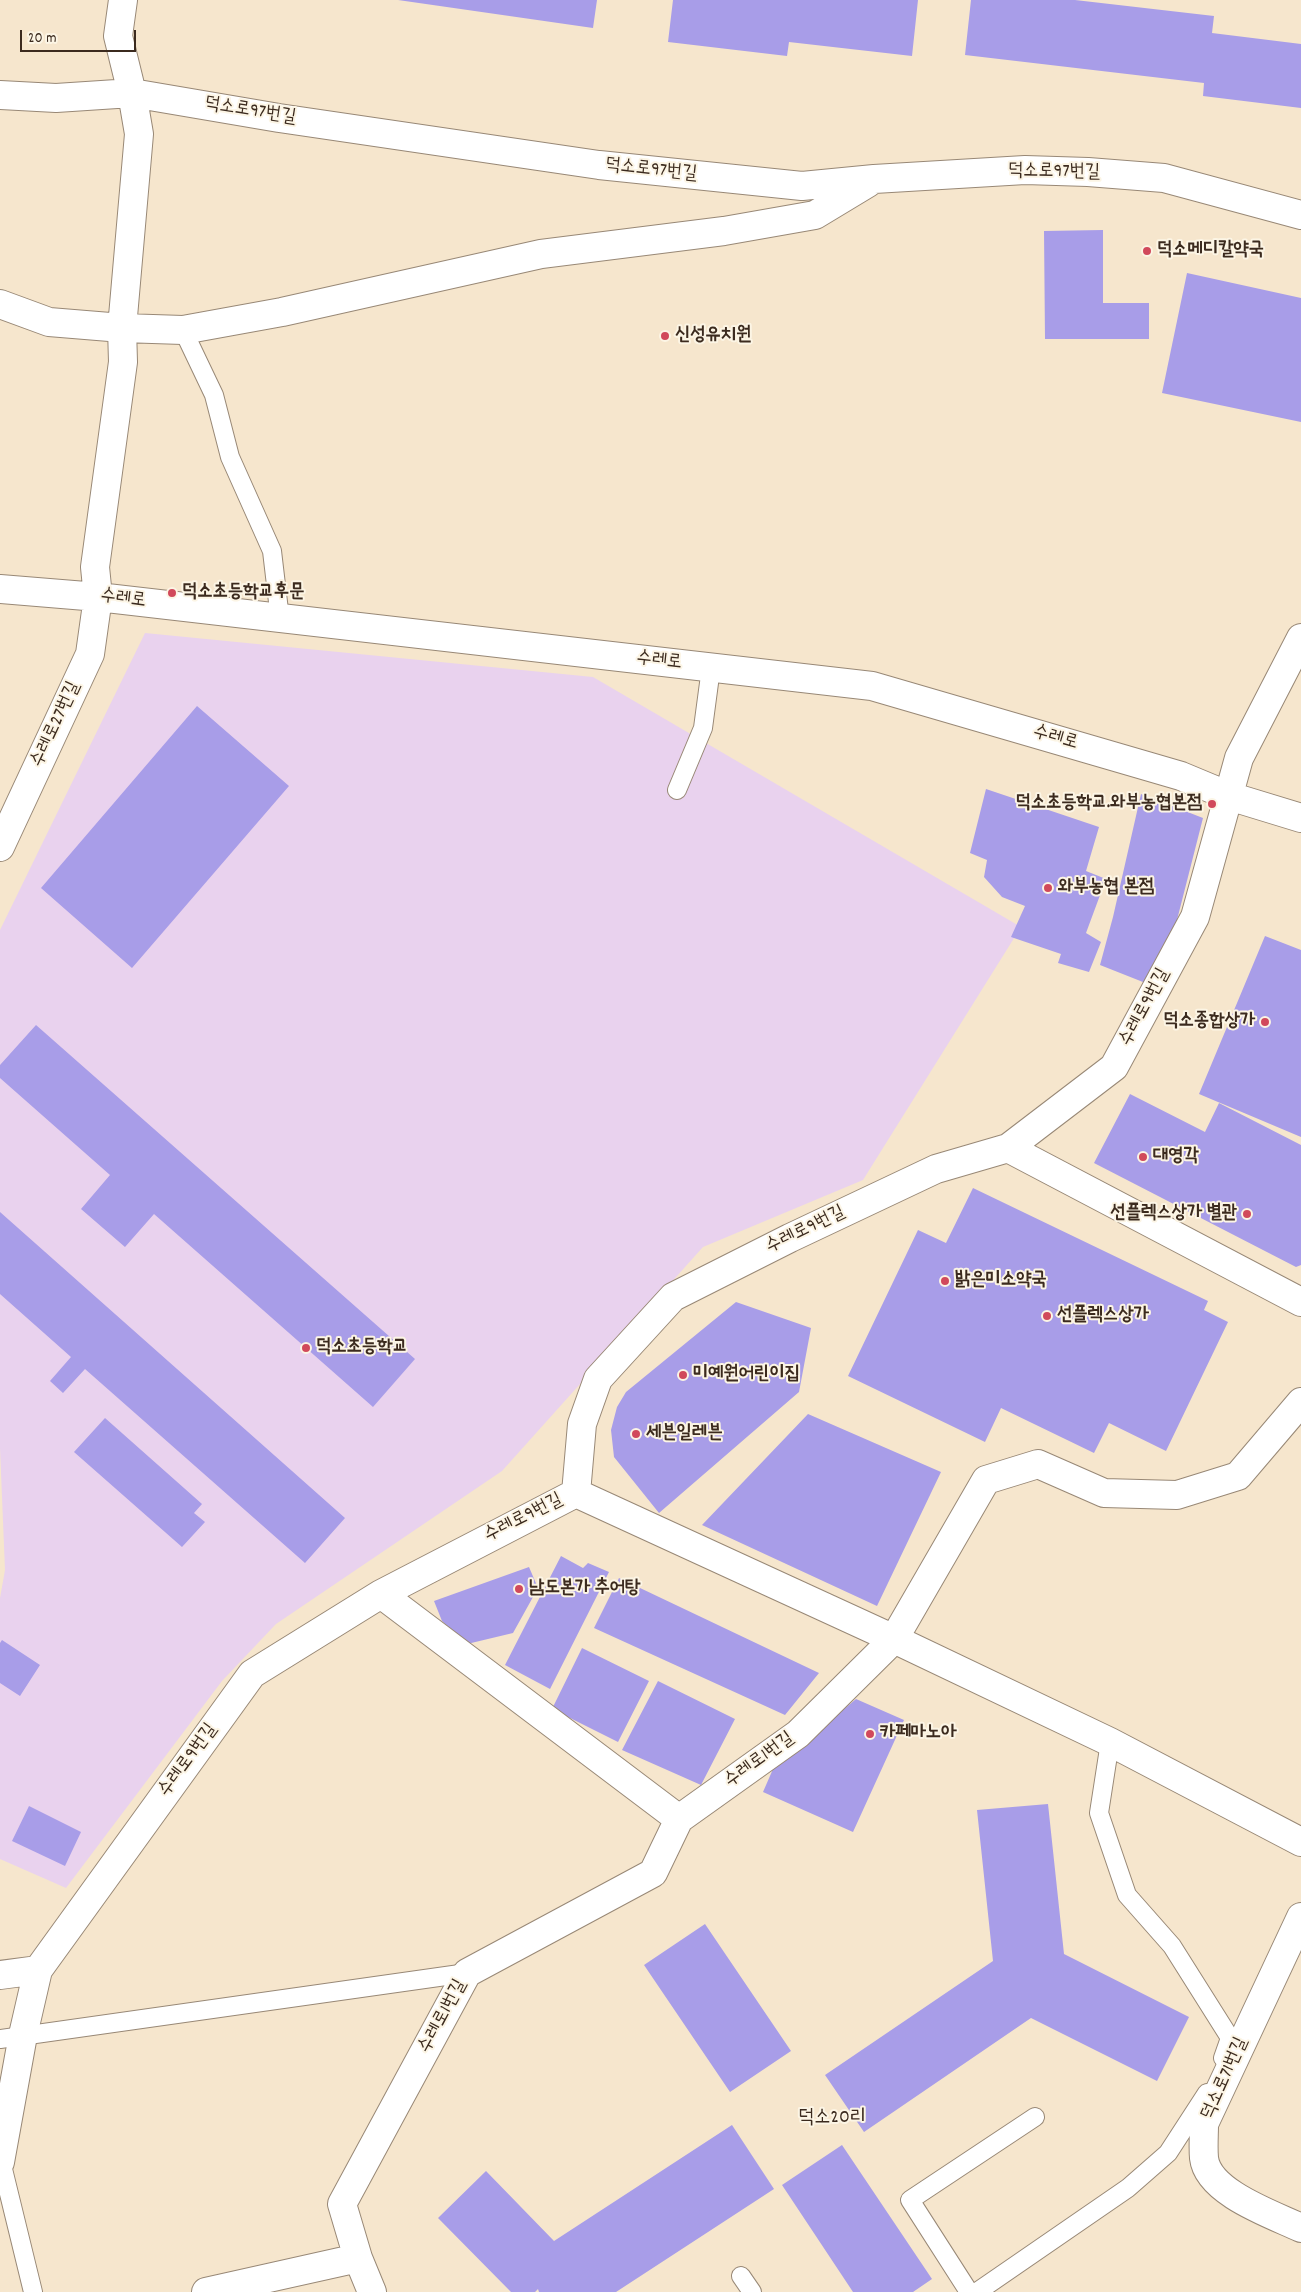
<!DOCTYPE html>
<meta charset="utf-8">
<style>
body{margin:0}
#map{position:relative;width:1301px;height:2292px;overflow:hidden;background:#f6e6cd;font-family:Dekko,sans-serif}
canvas{display:block}
.scale{position:absolute;left:20px;top:30px;width:116px;height:22px;box-sizing:border-box;border:2px solid #3b2a1e;border-top:0;padding-left:6px;font-size:15px;line-height:18px;white-space:nowrap;color:#3b2a1e;-webkit-text-stroke:4px #fcf5e5;paint-order:stroke}
</style>
<div id="map">
<canvas width="1301" height="2292"></canvas>
<div class="scale">20 m</div>
</div>
<script>
const context = document.querySelector('canvas').getContext('2d');
context.lineJoin = 'round';
function fillPath(path, color) { context.fillStyle = color; context.fill(path, 'evenodd'); }
function stroke(path, color, width, dash) { context.strokeStyle = color; context.lineWidth = width; context.lineCap = dash ? 'butt' : 'round'; context.setLineDash(dash || []); context.stroke(path); }
function label(font, color, halo, rows, align = 'center') {
  context.font = font + ' Dekko,"Poor Story",sans-serif'; context.lineWidth = 4; context.setLineDash([]); context.textBaseline = 'middle'; context.strokeStyle = halo; context.fillStyle = color; for (const [text, x, y, turn = 0] of rows) {
    context.save(); context.translate(x, y); context.rotate((+turn || 0) * Math.PI / 180); context.textAlign = isNaN(turn) ? turn : align; if (halo) context.strokeText(text, 0, 0); context.fillText(text, 0, 0); context.restore();
  }
}
fillPath(new Path2D(`
 M145,633L593,677L1021,927L863,1180L703,1247L502,1471L276,1624L222,1681L66,1888L0,1859V1598L5,1570L0,1448V930Z`), '#e9d2ee');
fillPath(new Path2D(`
 M398,0H597L593,28Z
 M673,0H918L912,56L789,42L787,56L668,42Z
 M971,0H1075L1214,16L1212,33L1301,44V108L1203,96L1204,83L965,55Z
 M1103,230V303H1149V339H1045L1044,231Z
 M1187,273L1301,298V422L1162,393Z
 M197,706L289,786L132,968L41,888Z
 M986,789L1099,827L1086,871L1106,879L1086,933L1101,942L1089,972L1058,963L1061,954L1011,937L1025,906L1002,897L984,877L987,860L970,853Z
 M1141,794L1203,818L1177,920L1148,984L1100,965L1113,917Z
 M1265,936L1301,950V1137L1199,1094Z
 M36,1025L415,1359L373,1407L154,1214L125,1247L81,1209L110,1175L0,1078V1065Z
 M1130,1094L1205,1132L1219,1103L1301,1145V1265L1296,1267L1094,1163Z
 M973,1188L1208,1301L1204,1310L1228,1322L1166,1451L1109,1423L1094,1453L1001,1408L985,1442L848,1376L918,1230L946,1243Z
 M0,1212L345,1518L305,1563L85,1369L63,1393L50,1381L71,1357L0,1294Z
 M736,1302L811,1328L799,1392L659,1513L614,1457L611,1430L617,1407L626,1392Z
 M808,1414L941,1472L877,1606L702,1525Z
 M105,1418L202,1504L194,1513L205,1522L182,1547L74,1452Z
 M561,1556L583,1568L588,1563L609,1572L550,1689L505,1665Z
 M529,1567L538,1588L513,1633L467,1644L442,1621L434,1601Z
 M619,1578L819,1673L785,1715L594,1628Z
 M2,1640L40,1665L20,1696L0,1683V1643Z
 M582,1648L649,1681L618,1742L552,1709Z
 M658,1681L735,1719L701,1785L622,1750Z
 M856,1699L904,1720L853,1832L763,1792L773,1769Z
 M1048,1804L1064,1954L1189,2017L1157,2081L1031,2018L864,2132L825,2075L993,1961L977,1810Z
 M29,1806L81,1832L65,1866L12,1841Z
 M705,1924L791,2051L730,2092L644,1965Z
 M732,2125L774,2189L616,2292H539L538,2289L535,2292H511L438,2218L486,2171L554,2241Z
 M842,2145L932,2279L913,2292H853L782,2185Z`), '#a89de8');
const service = new Path2D(`
 M183,330L214,395L230,457L272,551L280,619
 M677,790L703,728L711,668
 M1110,1742L1099,1813L1127,1895L1172,1946L1230,2038L1223,2058
 M0,2039L467,1973
 M1,2161L33,2292
 M741,2276L752,2292
 M969,2292L910,2200L1035,2117
 M977,2292L1128,2188L1168,2153L1207,2093`);
const minor = new Path2D(`
 M0,95L56,98L132,93L279,118L599,165L802,186L874,179L1025,170L1088,172L1164,178L1301,215
 M0,304L49,322L122,328L183,330L282,312L541,254L724,231L815,215L868,183
 M0,589L98,597L872,686L1181,776L1229,796L1301,818
 M0,847L90,654L98,597L95,567L123,362L122,328L139,134L132,93L118,36L123,0
 M1008,1148L1301,1302
 M576,1493L894,1639L1110,1742L1301,1842
 M381,1594L679,1819
 M1301,1917L1204,2124C1204,2135 1203,2147 1204,2158C1208,2193 1274,2215 1301,2228
 M0,1975L38,1970
 M0,2162L23,2035L38,1970L252,1674L381,1594L576,1493L582,1424L598,1379L673,1297L790,1238L936,1169L1008,1148L1114,1067L1195,917L1239,758L1301,638
 M206,2292L358,2258
 M372,2292L358,2258L342,2204L467,1973L653,1873L679,1819L798,1734L894,1639L986,1480L1038,1464L1104,1493L1177,1495L1238,1476L1301,1402`);
stroke(service, '#988876', 20);
stroke(minor, '#988876', 30);
stroke(service, '#fff', 18);
stroke(minor, '#fff', 28);
for (const [x, y, r, color] of [
 [1147,251,5,"#d1495b"],
 [665,336,5,"#d1495b"],
 [172,593,5,"#d1495b"],
 [1212,804,5,"#d1495b"],
 [1048,888,5,"#d1495b"],
 [1265,1022,5,"#d1495b"],
 [1143,1157,5,"#d1495b"],
 [1247,1214,5,"#d1495b"],
 [945,1281,5,"#d1495b"],
 [1047,1316,5,"#d1495b"],
 [306,1348,5,"#d1495b"],
 [683,1375,5,"#d1495b"],
 [636,1434,5,"#d1495b"],
 [519,1589,5,"#d1495b"],
 [870,1734,5,"#d1495b"]
]) { const dot = new Path2D(); dot.arc(x, y, r, 0, 2 * Math.PI); context.fillStyle = color; context.fill(dot); stroke(dot, '#fcf5e5', 2); }
label('19px', '#3b2a1e', '#fcf5e5', [
 ["덕소로97번길",250,112,9],
 ["덕소로97번길",651,171,6],
 ["덕소로97번길",1054,173,1],
 ["수레로",123,600,7],
 ["수레로",659,662,6],
 ["수레로27번길",57,725,-65],
 ["수레로",1055,739,16],
 ["수레로9번길",1146,1008,-62],
 ["수레로9번길",806,1231,-26],
 ["수레로9번길",524,1519,-27],
 ["수레로9번길",189,1761,-54],
 ["수레로1번길",760,1761,-36],
 ["수레로1번길",444,2017,-62],
 ["덕소로71번길",1226,2079,-66]
]);
label('bold 19px', '#3b2a1e', '#fcf5e5', [
 ["덕소메디칼약국",1157,251],
 ["신성유치원",675,336],
 ["덕소초등학교후문",182,593],
 ["덕소초등학교.와부농협본점",1202,804,"right"],
 ["와부농협 본점",1058,888],
 ["덕소종합상가",1255,1022,"right"],
 ["대영각",1153,1157],
 ["선플렉스상가 별관",1237,1214,"right"],
 ["밝은미소약국",955,1281],
 ["선플렉스상가",1057,1316],
 ["덕소초등학교",316,1348],
 ["미예원어린이집",693,1375],
 ["세븐일레븐",646,1434],
 ["남도본가 추어탕",529,1589],
 ["카페마노아",880,1734]
], 'left');
label('20px', '#3b2a1e', '#fcf5e5', [
 ["덕소20리",832,2119]
]);
</script>
